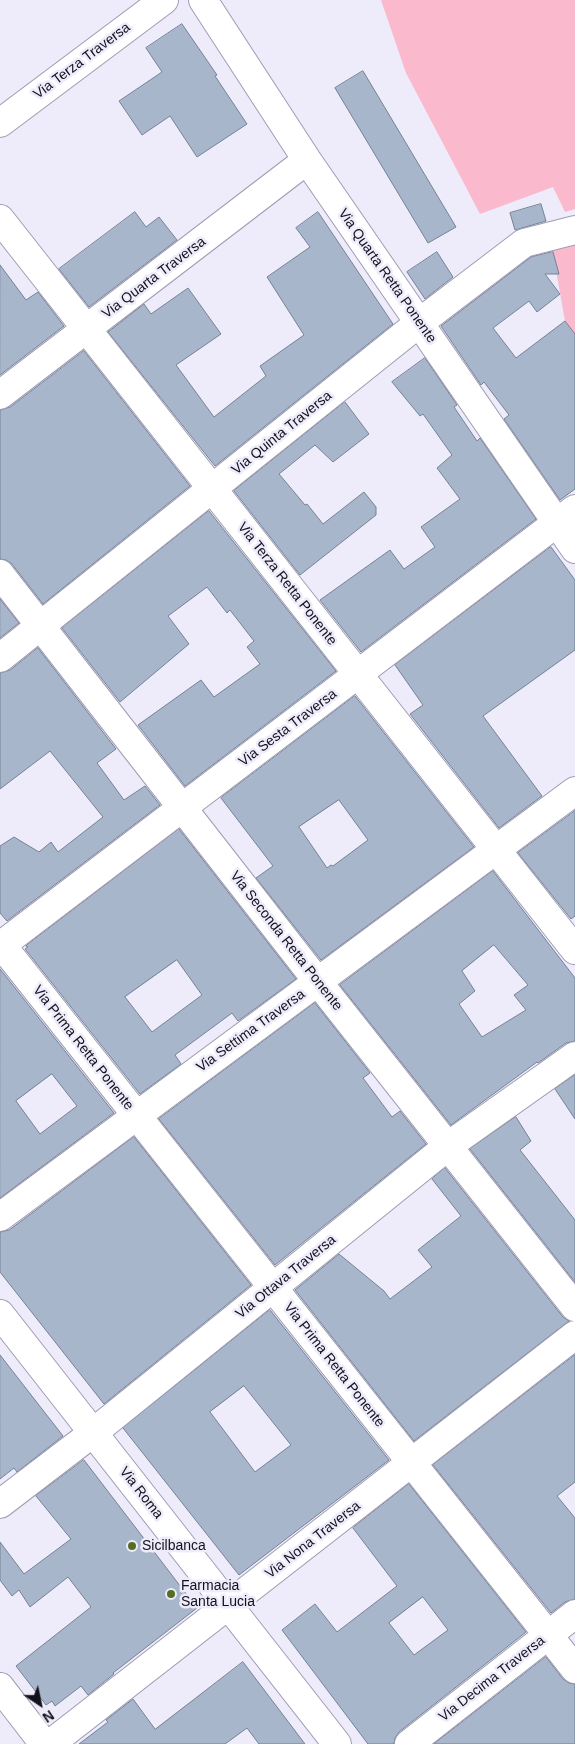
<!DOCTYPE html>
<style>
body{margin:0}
#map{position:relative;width:575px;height:1744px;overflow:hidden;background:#eeecfb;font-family:Helvetica,sans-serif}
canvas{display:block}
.north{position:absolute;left:15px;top:1679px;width:50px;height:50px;-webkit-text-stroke:4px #eeecfb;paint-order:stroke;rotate:146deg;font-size:14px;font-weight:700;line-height:20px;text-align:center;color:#121019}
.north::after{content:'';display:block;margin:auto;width:18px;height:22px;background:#121019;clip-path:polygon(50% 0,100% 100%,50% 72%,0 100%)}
</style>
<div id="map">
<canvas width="575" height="1744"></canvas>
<div class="north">N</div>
</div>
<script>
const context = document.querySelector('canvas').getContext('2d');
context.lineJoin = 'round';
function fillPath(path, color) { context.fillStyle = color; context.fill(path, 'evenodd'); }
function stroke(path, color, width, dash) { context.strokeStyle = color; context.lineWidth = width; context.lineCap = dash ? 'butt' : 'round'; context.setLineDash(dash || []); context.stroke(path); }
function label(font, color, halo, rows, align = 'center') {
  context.font = font + ' Helvetica,sans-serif'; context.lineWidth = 5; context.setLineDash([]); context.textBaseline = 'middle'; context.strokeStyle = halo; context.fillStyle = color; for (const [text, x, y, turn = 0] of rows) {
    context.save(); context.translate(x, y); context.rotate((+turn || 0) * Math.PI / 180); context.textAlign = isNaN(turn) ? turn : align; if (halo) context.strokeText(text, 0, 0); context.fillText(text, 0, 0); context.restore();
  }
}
fillPath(new Path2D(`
 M381,0H575V209L565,212L553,187L480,214L406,73Z
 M575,243V334L565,321L552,248Z`), '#fab9cd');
const building = new Path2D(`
 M182,24L217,75L215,76L247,124L197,157L170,116L142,135L119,101L162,72L146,48Z
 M363,71L456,227L428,243L335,88Z
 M541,204L546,221L515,230L510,213Z
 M135,212L146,227L159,217L177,240L89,307L59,269Z
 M318,212L393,324L215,466L108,332L144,304L151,314L188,288L221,334L176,365L214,417L266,376L260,366L304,335L267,277L310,247L296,228Z
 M437,252L453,277L425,299L407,272Z
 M553,252L559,274H545L560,294L537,312L529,301L493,328L516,358L565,321L575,334V489L560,500L504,419L509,415L484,382L481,385L441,326L531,257Z
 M0,265L26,300L38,292L64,326L0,375Z
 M84,351L190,486L43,604L12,564L6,560L0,559V410L10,407Z
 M425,358L457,405L454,407L477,441L480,438L536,519L361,652L320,600L390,550L404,569L435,547L421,527L460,499L437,468L452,455L423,414L420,416L392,382Z
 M345,402L369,434L333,462L315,445L279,474L305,505L307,504L323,524L364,492L376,507V515L300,575L234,491Z
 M209,511L336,671L185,786L138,725L201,680L214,697L260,664L247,647L254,641L230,610L227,613L207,587L168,616L189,644L120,702L62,628Z
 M551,547L575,580V650L483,716L542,796L499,828L410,714L423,705L395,665Z
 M0,599L19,623L0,638Z
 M38,648L116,749L97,763L124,800L145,786L160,805L7,921L0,913V846L14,837L39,852L51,842L58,852L103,817L50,751L0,789V673L10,670Z
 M355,696L474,847L321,960L256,878L273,866L221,798ZM339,800L368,840L333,866L331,865L327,868L299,827Z
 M575,811V916L571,919L518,853Z
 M179,829L296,979L238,1021L232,1013L175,1055L181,1064L140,1094L25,949L28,947L26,946ZM177,960L202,995L152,1032L125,997Z
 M493,871L575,978V1041L566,1043L538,1063L537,1062L451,1125L340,985ZM494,945L528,985L514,995L526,1010L482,1037L459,1004L475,991L462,971Z
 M0,969L114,1113L0,1198ZM52,1074L77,1106L40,1134L16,1101Z
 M315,1003L370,1073L363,1078L392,1117L400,1111L426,1144L275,1265L159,1119Z
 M575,1075V1119L555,1089Z
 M516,1117L531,1141L520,1150L575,1220V1282L470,1149Z
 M134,1137L251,1285L104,1404L0,1272V1232L9,1230Z
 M445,1168L563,1317L569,1321L414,1441L295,1290L339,1254L384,1291L390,1299L432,1267L418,1250L461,1216L432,1179Z
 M270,1310L389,1460L239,1575L123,1428ZM244,1386L291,1445L255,1472L210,1412Z
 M0,1355L63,1436L17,1472L14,1468L0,1479Z
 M575,1355V1482L557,1496L575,1518V1599L565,1602L551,1613L433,1465Z
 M84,1460L197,1608L113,1673L114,1674L88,1695L81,1686L55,1706L52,1701L46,1705L16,1666L91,1607L68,1577L30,1607L19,1590L12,1596L0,1580V1542L24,1574L71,1539L36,1496Z
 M409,1484L526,1632L399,1732L395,1738L394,1744H368L282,1630L315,1604L337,1632L397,1586L353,1528ZM423,1597L448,1630L414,1655L389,1623Z
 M546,1657L563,1679L569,1683L575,1684V1744H434Z
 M243,1662L305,1744H259L247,1728L225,1744H79L108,1722L106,1720L133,1699L155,1729Z`);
fillPath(building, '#a8b6cb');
stroke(building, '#758296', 1);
const street = new Path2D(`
 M203,0L307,160L575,549
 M0,123L164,0
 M0,219L575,950
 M0,395L307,160
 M0,574L318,982L575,1307
 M0,658L419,323L524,243L575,230
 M0,943L575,1669
 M0,946L575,509
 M0,1217L575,791
 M0,1687L44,1744
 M50,1744L575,1335
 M409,1744L575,1614`);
const secondary = new Path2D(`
 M0,1314L337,1744
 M0,1504L94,1432L448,1146L575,1056`);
stroke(street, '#9f9cb3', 30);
stroke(secondary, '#9f9cb3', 30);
stroke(street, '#fff', 28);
stroke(secondary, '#fff', 28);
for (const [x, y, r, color] of [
 [132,1546,5,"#556f22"],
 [171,1594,5,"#556f22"]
]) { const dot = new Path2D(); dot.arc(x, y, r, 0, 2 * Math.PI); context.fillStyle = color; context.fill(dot); stroke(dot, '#eeecfb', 2); }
label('14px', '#121019', '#eeecfb', [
 ["Via Terza Traversa",82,61,-37],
 ["Via Quarta Retta Ponente",387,276,55],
 ["Via Quarta Traversa",154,278,-37],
 ["Via Quinta Traversa",282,433,-39],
 ["Via Terza Retta Ponente",287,584,52],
 ["Via Sesta Traversa",288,728,-37],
 ["Via Seconda Retta Ponente",286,941,52],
 ["Via Settima Traversa",251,1031,-36],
 ["Via Prima Retta Ponente",83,1048,52],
 ["Via Ottava Traversa",286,1277,-39],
 ["Via Prima Retta Ponente",334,1365,52],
 ["Via Roma",141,1493,52],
 ["Via Nona Traversa",313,1540,-38],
 ["Via Decima Traversa",492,1679,-38]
]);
label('14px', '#121019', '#eeecfb', [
 ["Sicilbanca",142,1546],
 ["Farmacia",181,1586],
 ["Santa Lucia",181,1602]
], 'left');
</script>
